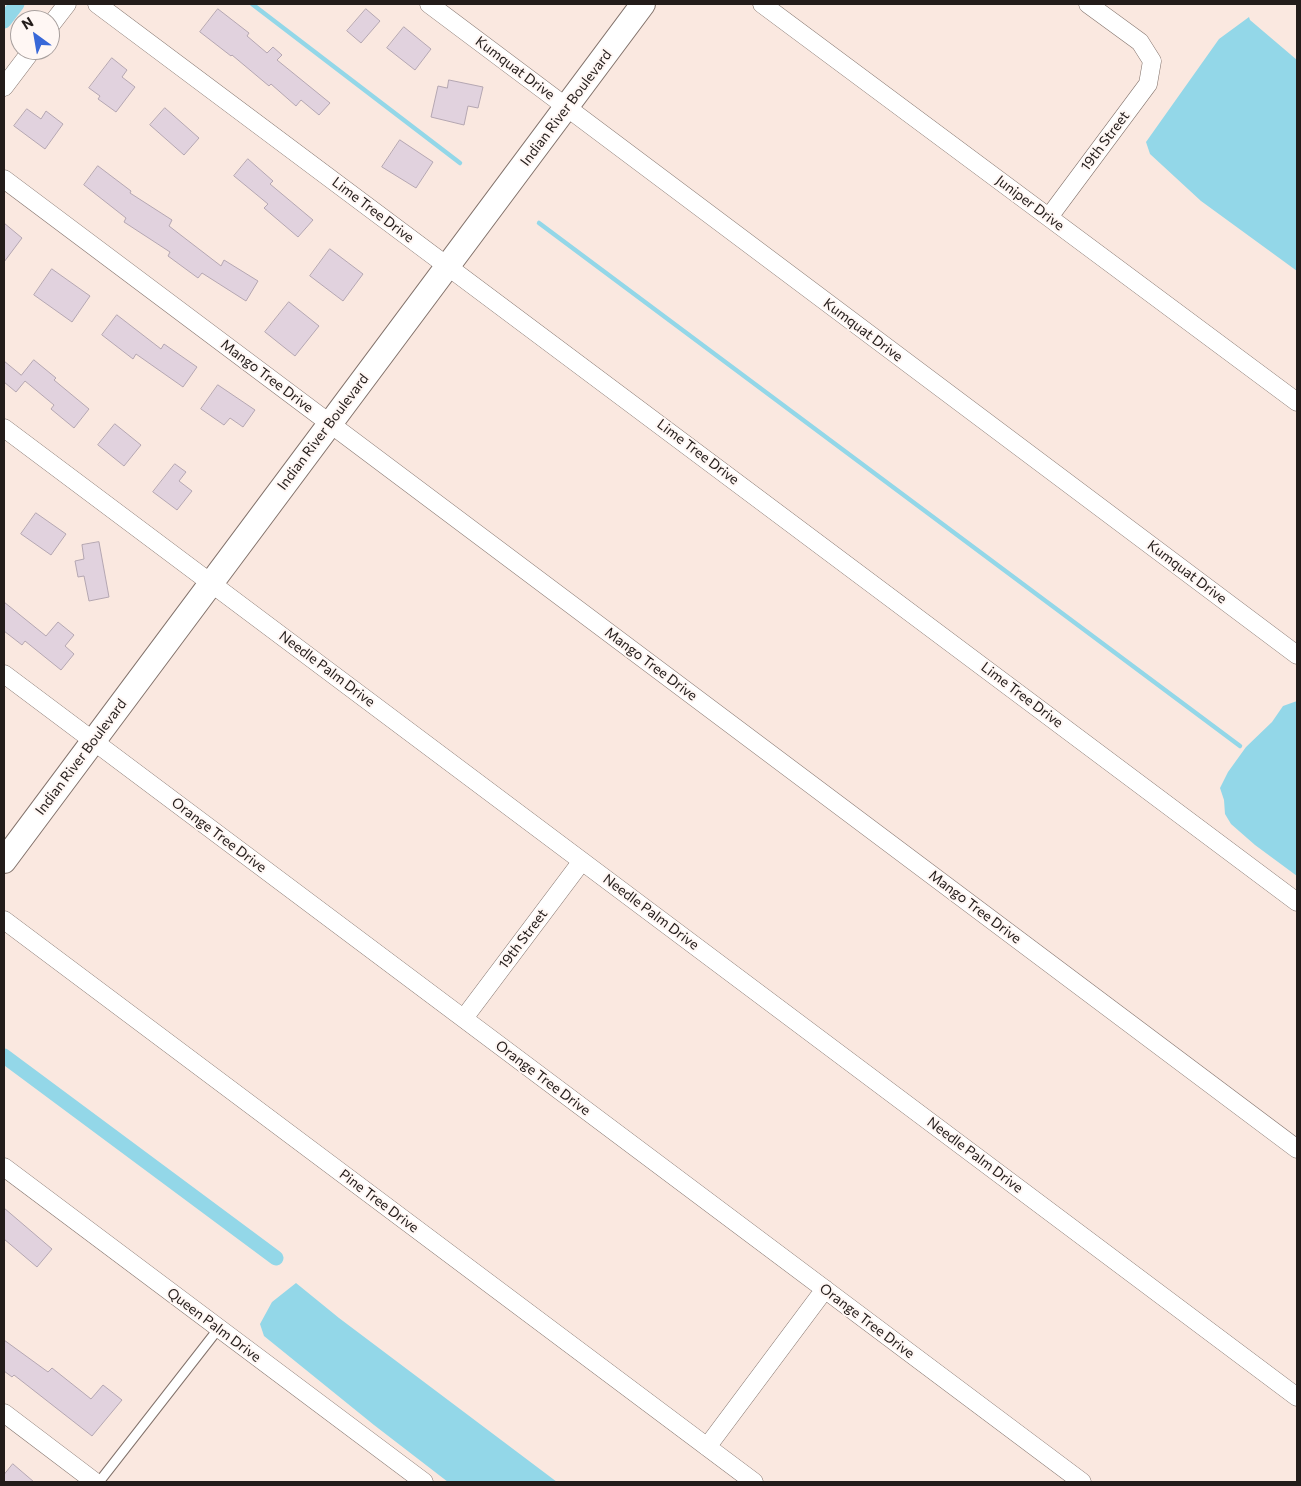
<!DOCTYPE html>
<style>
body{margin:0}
#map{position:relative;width:1301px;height:1486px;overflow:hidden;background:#fae8e0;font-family:Commissioner,sans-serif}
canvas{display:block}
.frame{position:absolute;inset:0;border:5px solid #231c1a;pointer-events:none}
.north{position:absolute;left:10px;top:10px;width:50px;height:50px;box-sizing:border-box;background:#fff7f4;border:1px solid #a79f9d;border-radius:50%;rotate:328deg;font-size:14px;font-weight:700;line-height:20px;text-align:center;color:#231c1a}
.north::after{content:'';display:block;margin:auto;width:18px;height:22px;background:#3868d8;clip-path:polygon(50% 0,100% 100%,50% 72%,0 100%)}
</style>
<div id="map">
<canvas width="1301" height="1486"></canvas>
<div class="frame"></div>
<div class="north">N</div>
</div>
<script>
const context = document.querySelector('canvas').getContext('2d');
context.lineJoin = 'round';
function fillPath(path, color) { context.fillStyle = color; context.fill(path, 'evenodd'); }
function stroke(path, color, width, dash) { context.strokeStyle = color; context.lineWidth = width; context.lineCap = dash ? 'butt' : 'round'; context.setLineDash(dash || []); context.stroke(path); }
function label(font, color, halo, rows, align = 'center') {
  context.font = font + ' Commissioner,sans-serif'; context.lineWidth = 4; context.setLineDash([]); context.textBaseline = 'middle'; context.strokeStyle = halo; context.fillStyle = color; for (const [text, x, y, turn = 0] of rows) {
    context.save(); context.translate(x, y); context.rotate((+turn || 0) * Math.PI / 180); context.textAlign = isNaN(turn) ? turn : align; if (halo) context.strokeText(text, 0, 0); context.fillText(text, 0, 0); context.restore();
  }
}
fillPath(new Path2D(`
 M1249,17L1250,20L1297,60V271L1201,201L1150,154L1146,142L1219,39Z
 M1297,701V876L1255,845L1231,824L1225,814L1224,800L1220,788L1228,772L1246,747L1272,722L1283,706Z
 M296,1283L339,1318L557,1482H448L374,1425L264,1336L260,1324L272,1302Z`), '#93d7e8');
stroke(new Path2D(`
 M252,4L460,163
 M539,223L1240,746`), '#93d7e8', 4.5);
stroke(new Path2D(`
 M4,21L17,4
 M4,1056L276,1258`), '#93d7e8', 15);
const building = new Path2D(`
 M218,9L249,33L247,36L267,53L273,47L282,55L277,60L330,103L319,115L301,100L296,106L271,84L269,86L232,55L231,56L200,32Z
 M366,9L380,21L361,43L347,31Z
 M404,27L431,49L415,70L387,48Z
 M112,58L127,70L122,77L135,87L116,112L98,99L100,96L89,88Z
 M449,80L483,87L478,108L468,106L464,125L431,117L438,86L447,88Z
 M165,108L199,138L184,155L150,125Z
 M27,109L41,119L46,111L63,124L45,149L14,126Z
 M400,140L433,162L416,188L382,167Z
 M248,159L273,181L270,184L313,220L298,237L264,208L268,204L234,176Z
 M98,166L131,191L130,193L172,220L169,226L221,266L224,260L258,281L246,301L202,273L198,278L168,256L170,252L124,222L126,218L84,185Z
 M4,223L22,238L4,262Z
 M330,249L363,274L343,301L310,276Z
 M52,269L90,296L72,322L34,295Z
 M289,302L319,326L295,356L265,332Z
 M117,315L161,349L164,344L197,367L183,387L136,354L133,359L102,335Z
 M34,360L56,378L54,380L89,409L74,428L51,409L54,405L25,381L16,392L4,382V361L21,375Z
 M218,385L255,410L243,427L230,418L224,425L201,409Z
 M115,424L141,445L124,466L98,445Z
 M175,464L186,472L179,481L192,491L177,510L153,492Z
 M36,513L66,534L51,555L21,534Z
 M99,542L109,597L89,601L84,576L78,577L75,561L84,559L82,545Z
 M4,602L46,636L58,622L74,635L65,646L74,654L61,670L25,641L22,645L4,631Z
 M4,1208L52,1249L37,1267L4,1239Z
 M4,1340L48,1372L52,1368L91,1399L103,1385L122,1400L92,1436L14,1375L12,1377L4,1371Z
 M13,1464L34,1482H4V1475Z`);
fillPath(building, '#e1d2de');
stroke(building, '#b4a6b1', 1);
const service = new Path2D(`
 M99,1482L219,1328`);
const minor = new Path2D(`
 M97,4L1297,902
 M429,4L1297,655
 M762,4L1297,402
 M50,26L67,4
 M4,87L32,50
 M4,179L1297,1149
 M1049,217L1148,84L1152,61L1140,42L1088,4
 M4,428L1297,1397
 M4,674L1082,1482
 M4,920L754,1482
 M464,1018L582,861
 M4,1167L424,1482
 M4,1413L95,1482
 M707,1447L825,1289`);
const secondary = new Path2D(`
 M4,861L643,4`);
stroke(service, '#82726b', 11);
stroke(minor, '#82726b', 19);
stroke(secondary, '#82726b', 26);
stroke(service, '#fff', 9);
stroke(minor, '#fff', 18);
stroke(secondary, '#fff', 24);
label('14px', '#231c1a', '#fff7f4', [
 ["Kumquat Drive",515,68,37],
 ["Indian River Boulevard",566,108,-53],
 ["19th Street",1105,141,-53],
 ["Juniper Drive",1030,203,37],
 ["Lime Tree Drive",373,210,37],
 ["Kumquat Drive",863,330,37],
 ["Mango Tree Drive",267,376,37],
 ["Indian River Boulevard",323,432,-53],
 ["Lime Tree Drive",698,452,37],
 ["Kumquat Drive",1187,572,37],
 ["Mango Tree Drive",651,664,37],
 ["Needle Palm Drive",327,669,37],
 ["Lime Tree Drive",1022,695,37],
 ["Indian River Boulevard",81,757,-53],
 ["Orange Tree Drive",219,835,37],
 ["Mango Tree Drive",975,907,37],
 ["Needle Palm Drive",651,912,37],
 ["19th Street",523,939,-53],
 ["Orange Tree Drive",543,1078,37],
 ["Needle Palm Drive",975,1155,37],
 ["Pine Tree Drive",379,1201,37],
 ["Orange Tree Drive",867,1321,37],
 ["Queen Palm Drive",214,1325,37]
]);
</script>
